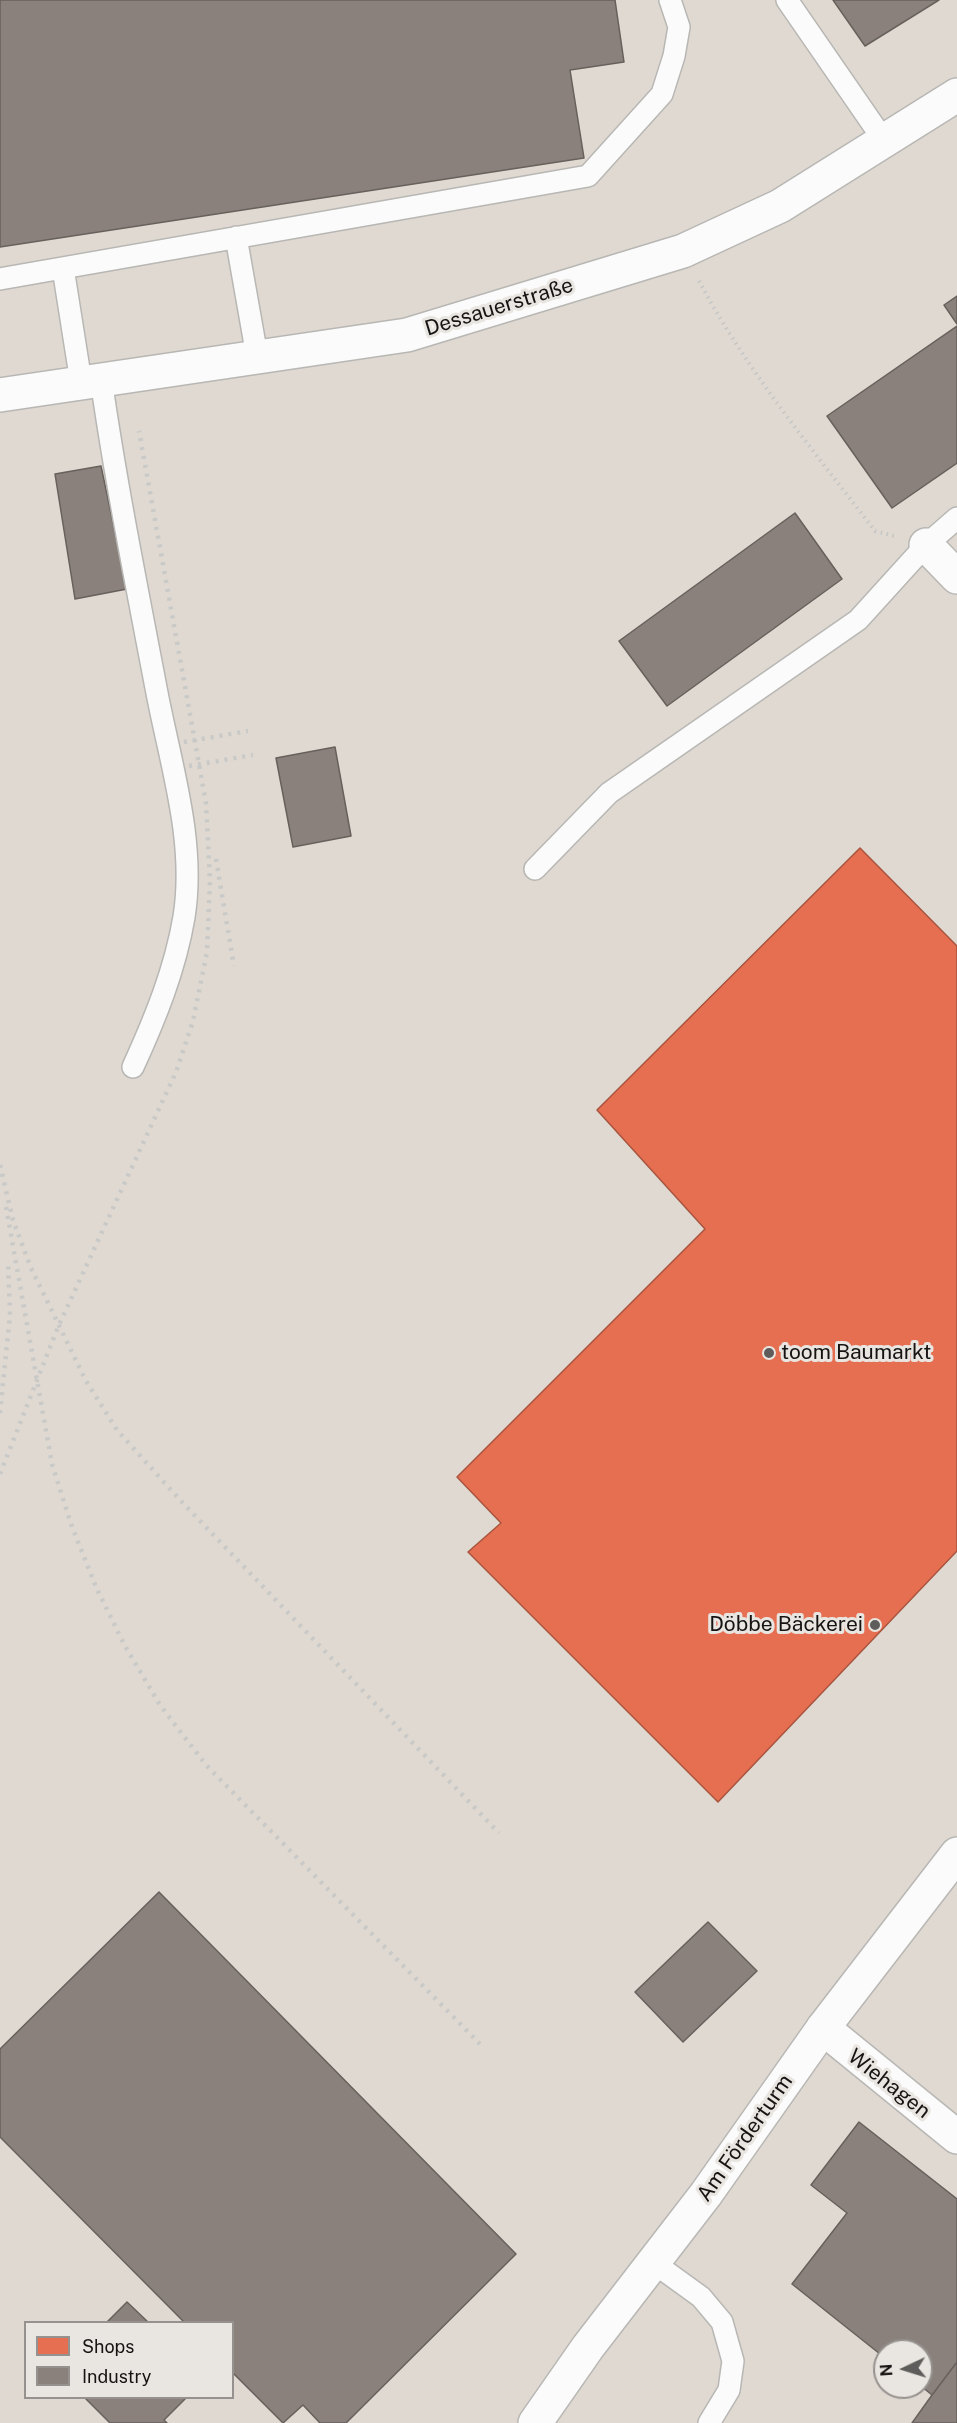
<!DOCTYPE html>
<meta charset="utf-8">
<style>
body{margin:0}
#map{position:relative;width:957px;height:2423px;overflow:hidden;background:#e7e5e2;font-family:"Public Sans",sans-serif}
canvas{display:block}
.legend{position:absolute;left:24px;top:2321px;width:210px;height:78px;box-sizing:border-box;background:#e9e5e0;border:2px solid #95918e;margin:0;padding:8px 10px;list-style:none;font-size:18px;color:#161413}
.legend li{display:flex;align-items:center;gap:12px;height:30px}
.legend b{width:30px;border:2px solid #95918e}
.north{position:absolute;left:873px;top:2339px;width:60px;height:60px;box-sizing:border-box;background:#e9e5e0;border:2px solid #95918e;border-radius:50%;rotate:266deg;font-size:16px;font-weight:700;line-height:24px;text-align:center;color:#161413}
.north::after{content:'';display:block;margin:auto;width:21px;height:27px;background:#5f5d5b;clip-path:polygon(50% 0,100% 100%,50% 72%,0 100%)}
</style>
<div id="map">
<canvas width="957" height="2423"></canvas>
<ul class="legend">
<li><b style="height:16px;background:#e76f51"></b>Shops</li>
<li><b style="height:16px;background:#8a817c"></b>Industry</li>
</ul>
<div class="north">N</div>
</div>
<script>
const context = document.querySelector('canvas').getContext('2d');
context.lineJoin = 'round';
function fillPath(path, color) { context.fillStyle = color; context.fill(path, 'evenodd'); }
function stroke(path, color, width, dash) { context.strokeStyle = color; context.lineWidth = width; context.lineCap = dash ? 'butt' : 'round'; context.setLineDash(dash || []); context.stroke(path); }
function label(font, color, halo, rows, align = 'center') {
  context.font = font + ' "Public Sans",sans-serif'; context.lineWidth = 6; context.setLineDash([]); context.textBaseline = 'middle'; context.strokeStyle = halo; context.fillStyle = color; for (const [text, x, y, turn = 0] of rows) {
    context.save(); context.translate(x, y); context.rotate((+turn || 0) * Math.PI / 180); context.textAlign = isNaN(turn) ? turn : align; if (halo) context.strokeText(text, 0, 0); context.fillText(text, 0, 0); context.restore();
  }
}
fillPath(new Path2D(`
 M0,0H957V2423H0ZM26,2322H232V2398H26ZM885,2351H921V2387H885Z`), '#dfd9d1');
const shops = new Path2D(`
 M860,848L957,946V1551L718,1802L468,1552L501,1523L457,1477L705,1229L597,1110Z`);
fillPath(shops, '#e76f51');
stroke(shops, '#a8543e', 1.5);
const industry = new Path2D(`
 M0,0H615L624,62L570,70L584,158L0,247Z
 M833,0H939L865,46Z
 M957,296V324L944,305Z
 M957,326V463L892,508L827,416Z
 M101,466L127,589L75,599L55,474Z
 M795,513L842,579L667,706L619,641Z
 M335,747L351,836L293,847L276,758Z
 M159,1892L516,2254L346,2423H320L303,2405L283,2423L232,2372V2322H184L0,2137V2049Z
 M708,1922L757,1971L683,2042L635,1992Z
 M859,2122L957,2199V2362L932,2395L921,2386V2351H885V2358L792,2284L847,2213L811,2185Z
 M127,2302L148,2322H107Z
 M957,2362V2423H912L932,2395Z
 M85,2398H186L164,2420L167,2423H110Z`);
fillPath(industry, '#8a817c');
stroke(industry, '#67605c', 1.5);
const lane = new Path2D(`
 M787,0L885,142
 M236,237L257,356
 M63,268L81,382
 M0,279L588,176L662,94L674,56L679,27L670,0
 M101,379C116,484 137,588 157,693C171,766 196,842 184,917C175,970 155,1019 133,1067
 M535,869L609,793L858,620L926,545L957,518
 M654,2263L701,2297L722,2322L733,2361L729,2390L709,2423`);
const street = new Path2D(`
 M926,545L957,577
 M823,2028L957,2137`);
const secondary = new Path2D(`
 M0,395L407,335L683,251L780,206L957,95
 M535,2423L588,2347L706,2194L823,2028L957,1854`);
stroke(lane, '#b8b7b4', 24);
stroke(street, '#b8b7b4', 36);
stroke(secondary, '#b8b7b4', 36);
stroke(new Path2D(`
 M699,281C747,371 813,450 875,531L894,536`), '#c6c6c5', 4, [1.5, 4.5]);
stroke(lane, '#fbfbfb', 21);
stroke(street, '#fbfbfb', 33);
stroke(secondary, '#fbfbfb', 33);
stroke(new Path2D(`
 M184,742L248,731
 M189,766L253,755
 M216,859L234,966
 M0,1165L13,1220L31,1268L86,1381L117,1430L180,1500L499,1833
 M6,1207L52,1464L71,1524L96,1587L125,1646L160,1705L206,1765L480,2044
 M0,1413L10,1315L8,1261
 M0,1474L58,1327L176,1072L193,1021L207,952L210,881L206,803L139,431`), '#c9c9c8', 4.5, [3, 6]);
for (const [x, y, r, color] of [
 [769,1353,6,"#5f5d5b"],
 [875,1625,6,"#5f5d5b"]
]) { const dot = new Path2D(); dot.arc(x, y, r, 0, 2 * Math.PI); context.fillStyle = color; context.fill(dot); stroke(dot, '#e9e5e0', 2); }
label('21px', '#161413', '#e9e5e0', [
 ["Dessauerstraße",499,307,-17],
 ["Wiehagen",889,2084,38],
 ["Am Förderturm",745,2138,-55]
]);
label('21px', '#161413', '#e9e5e0', [
 ["toom Baumarkt",781,1353],
 ["Döbbe Bäckerei",863,1625,"right"]
], 'left');
</script>
